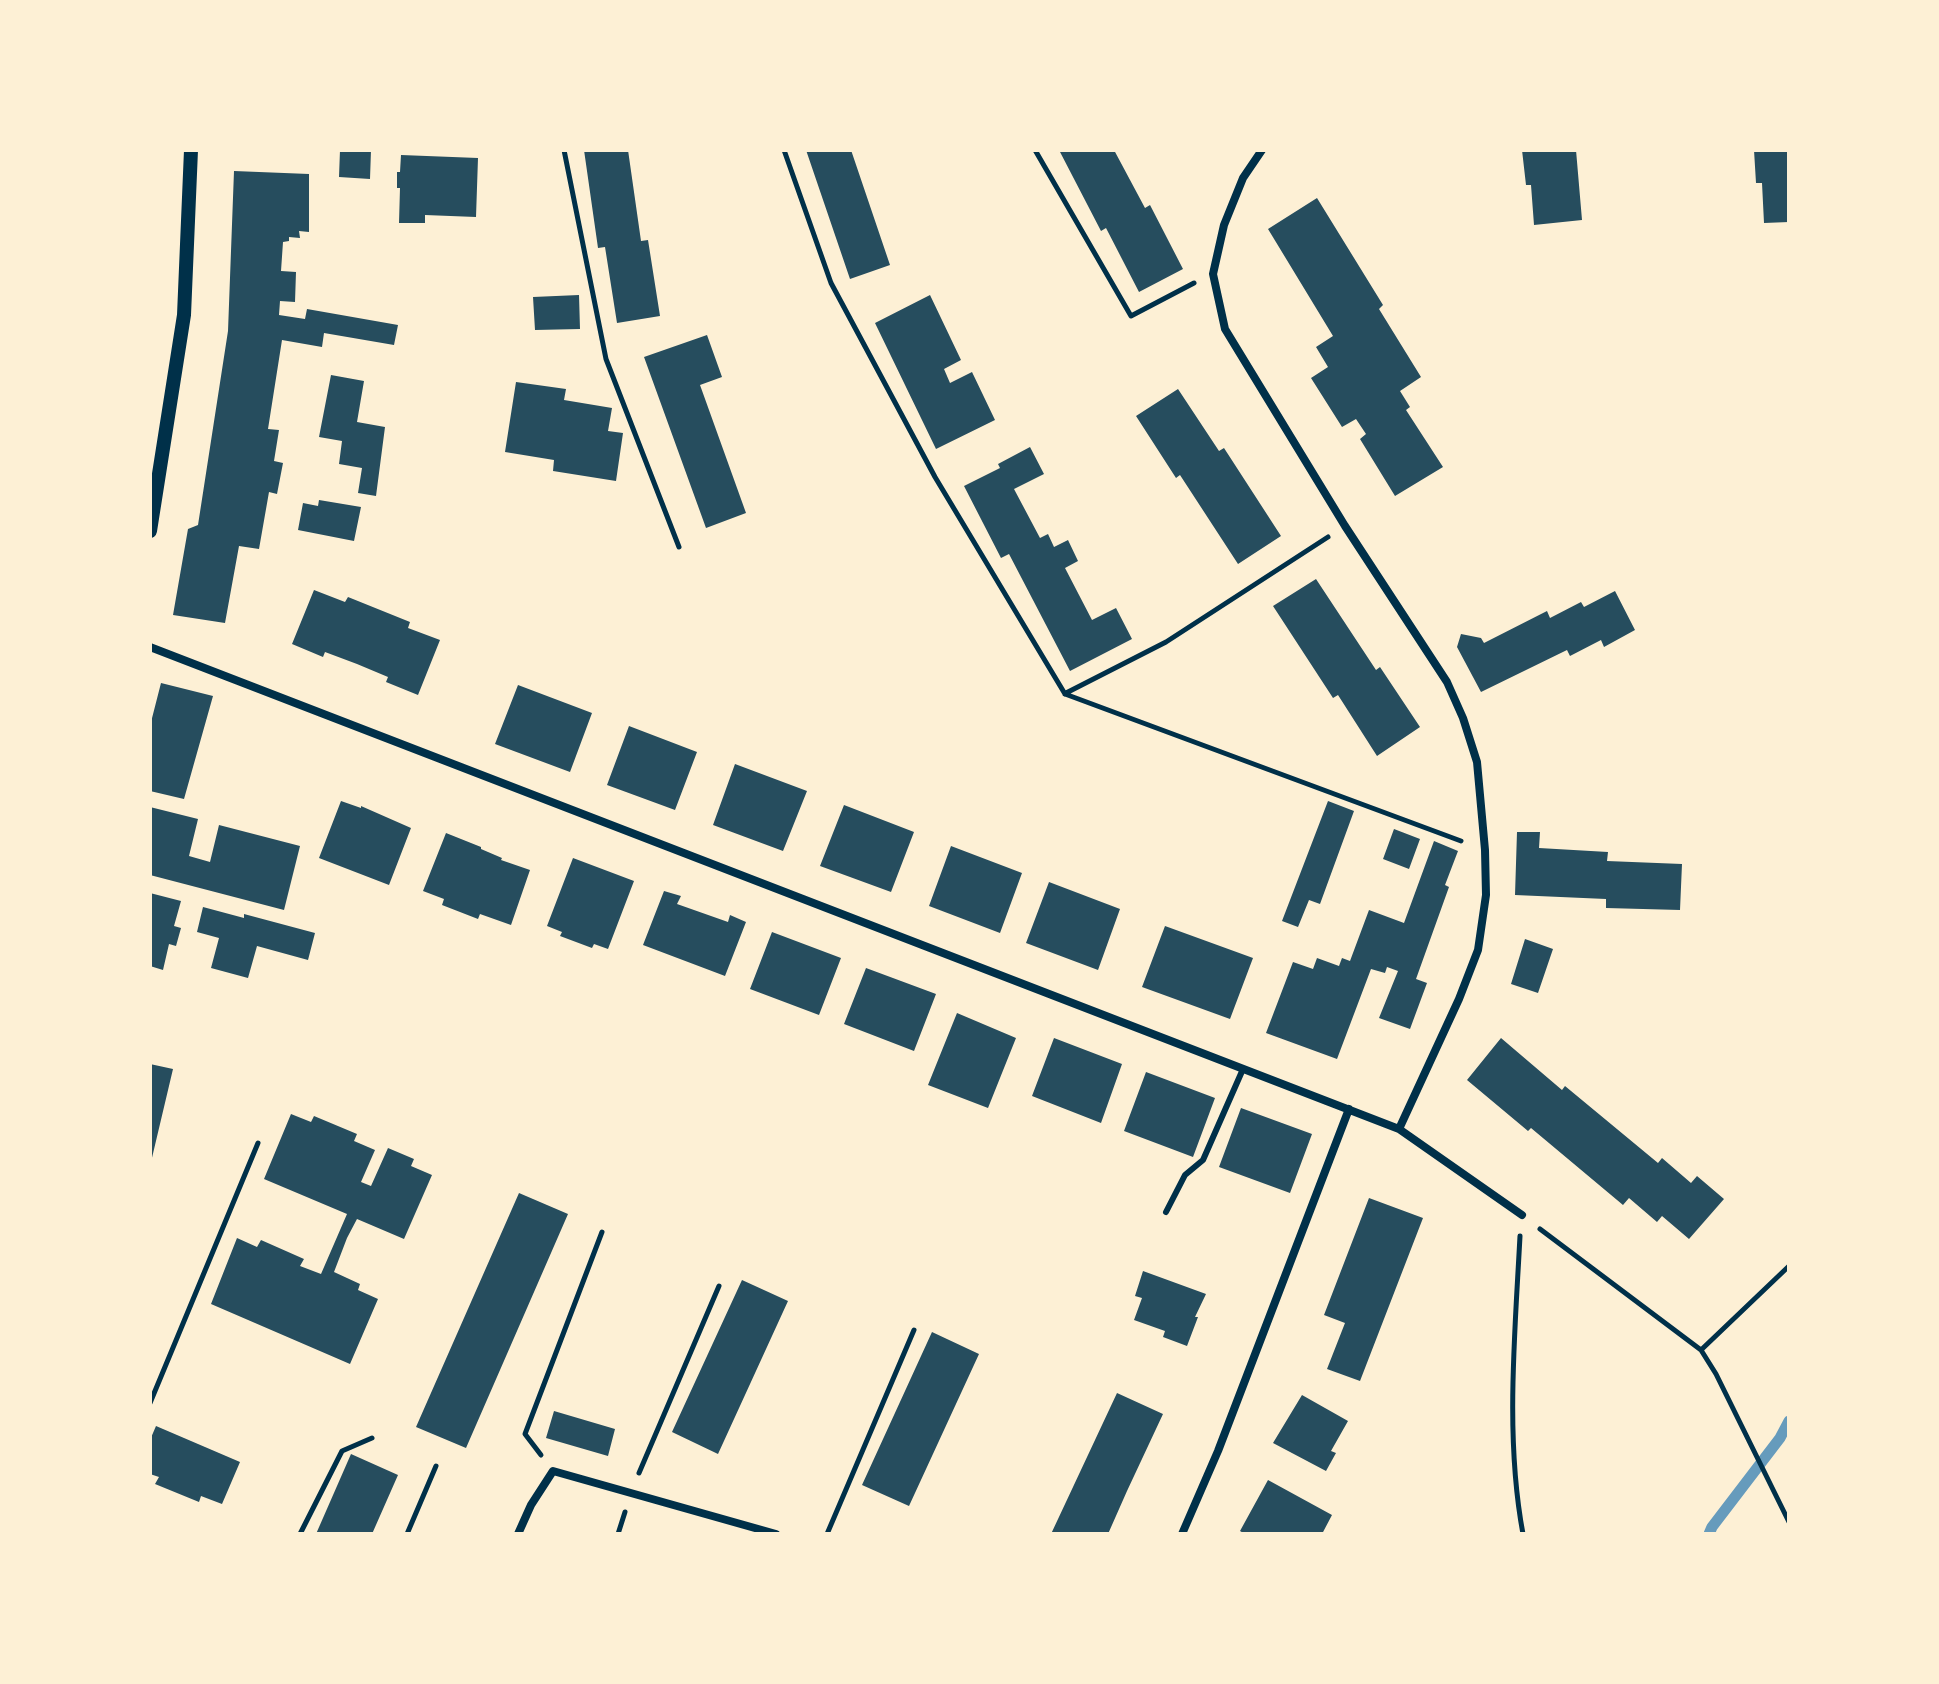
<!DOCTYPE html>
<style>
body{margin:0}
#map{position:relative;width:1939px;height:1684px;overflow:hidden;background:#fdf0d5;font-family:"Work Sans",sans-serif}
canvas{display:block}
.frame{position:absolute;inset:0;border:152px solid #fdf0d5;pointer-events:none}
</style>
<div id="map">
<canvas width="1939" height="1684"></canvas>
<div class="frame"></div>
</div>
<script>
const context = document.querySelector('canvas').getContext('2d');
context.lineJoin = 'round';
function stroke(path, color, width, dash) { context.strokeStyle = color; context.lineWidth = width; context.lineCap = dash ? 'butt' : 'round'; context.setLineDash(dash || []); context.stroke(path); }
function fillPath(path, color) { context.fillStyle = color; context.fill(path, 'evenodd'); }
stroke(new Path2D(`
 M1709,1534L1712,1527L1780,1438L1789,1421`), '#669bbc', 11);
fillPath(new Path2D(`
 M340,150H371L370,179L339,177Z
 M584,150H628L641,241L648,240L660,316L617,323L605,247L598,248Z
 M806,150H851L890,265L850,279Z
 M1059,150H1114L1145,208L1150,205L1183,269L1139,292L1106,228L1101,231Z
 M1522,150H1576L1582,220L1534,225L1531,185H1526Z
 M1754,150H1789V222L1764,223L1762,183H1756Z
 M401,155L478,158L476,217L425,215V223H399L400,188H397V172H400Z
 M234,171L309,174V232L299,231L300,238L289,237V241L283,242L281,271L296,272L295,302L280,301L279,315L305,319L307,309L398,325L394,345L324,333L322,347L282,340L268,429L279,430L274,461L283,463L277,494L269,492L259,549L239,546L225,623L173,615L188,529L198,525L228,331Z
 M1317,198L1383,305L1379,309L1421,377L1400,391L1410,407L1406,410L1443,467L1395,496L1360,439L1366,434L1356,419L1342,427L1311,378L1328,367L1316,347L1333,336L1268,229Z
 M579,295L580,329L535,330L533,297Z
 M930,295L961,360L944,369L950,383L972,372L995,420L936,449L875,323Z
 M707,335L722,377L700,385L746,513L706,528L644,357Z
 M331,375L364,381L357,422L385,427L376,496L358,493L362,468L339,464L342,441L319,437Z
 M516,382L566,389L564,400L612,408L608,431L623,433L616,481L553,471L554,460L505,452Z
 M1178,389L1219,451L1224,448L1281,536L1238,564L1180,475L1176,478L1136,416Z
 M1030,447L1044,474L1014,489L1040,538L1048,534L1054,547L1068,540L1078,561L1065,568L1092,620L1116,608L1132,639L1070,671L1009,554L1001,558L964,486L1000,468L998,464Z
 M319,500L361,507L354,541L298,530L303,503L318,506Z
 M1316,579L1376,670L1380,667L1420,727L1377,756L1338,695L1333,698L1273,606Z
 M314,590L345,602L348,597L410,622L408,628L440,640L418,695L386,682L388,677L357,664L325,652L323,657L292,644Z
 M1615,591L1635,630L1604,647L1601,640L1570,656L1567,650L1481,692L1457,647L1461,634L1481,638L1484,643L1547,611L1550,618L1581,602L1584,607Z
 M161,683L213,696L184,799L150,791V726Z
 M518,685L592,713L570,772L495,744Z
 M629,726L697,752L675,810L607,785Z
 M735,764L807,791L783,851L713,825Z
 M341,801L361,808V806L411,828L389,885L319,858Z
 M1328,801L1354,811L1320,904L1309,900L1298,927L1282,921Z
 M844,805L914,832L891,892L820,866Z
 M150,807L198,819L189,856L210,862L219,825L300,846L284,910L150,875Z
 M1394,829L1420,839L1409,869L1383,859Z
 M1517,832H1540L1539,848L1608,852L1607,861L1682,864L1680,910L1606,908V899L1515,895Z
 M446,833L481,847V849L502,858L501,860L530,870L511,925L480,914L478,919L442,905L444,899L423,891Z
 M1434,841L1458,851L1445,885L1449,887L1416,979L1427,983L1410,1029L1379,1018L1398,971L1387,967L1385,973L1371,969L1337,1059L1266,1033L1293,962L1313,969L1317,958L1339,966L1342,958L1350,961L1369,910L1404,923Z
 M951,846L1022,873L1000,933L929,906Z
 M573,858L634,881L608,949L594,944L592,948L560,936L562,932L547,926Z
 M1049,882L1120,909L1098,970L1026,943Z
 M664,891L681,896L677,904L728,922L730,915L746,922L725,976L643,945Z
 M150,893L181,901L174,926L181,928L176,946L169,944L163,970L150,966Z
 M203,907L244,918V914L315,933L308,960L257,946L248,978L211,968L219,938L197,932Z
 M1165,926L1253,958L1230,1019L1142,987Z
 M772,932L841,958L819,1015L750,989Z
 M1525,939L1553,949L1538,993L1511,984Z
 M866,968L936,994L914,1051L844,1024Z
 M957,1013L1016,1038L988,1108L928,1085Z
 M1054,1038L1122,1064L1101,1123L1032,1096Z
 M1501,1038L1562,1090L1565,1086L1658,1163L1662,1158L1691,1183L1697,1176L1724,1199L1689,1239L1662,1216L1657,1222L1629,1198L1623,1205L1531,1128L1528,1131L1467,1080Z
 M150,1064L173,1069L151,1162H150Z
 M1146,1072L1215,1098L1193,1157L1124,1131Z
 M1241,1108L1312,1134L1290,1193L1219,1167Z
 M291,1114L311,1122L314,1116L357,1134L354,1141L375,1150L361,1182L371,1186L388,1148L414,1159L411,1166L432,1175L404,1239L357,1219L347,1238L334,1272L360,1284L358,1290L378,1299L350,1364L211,1304L237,1238L257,1247L261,1240L304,1259L300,1266L321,1274L347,1214L264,1179Z
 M519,1193L568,1214L466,1448L416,1427Z
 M1369,1198L1423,1218L1360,1381L1327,1369L1345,1323L1324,1315Z
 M1143,1271L1206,1294L1195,1317H1198L1187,1346L1163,1337L1165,1331L1134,1320L1142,1298L1135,1296Z
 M742,1280L788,1301L718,1454L672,1432Z
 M932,1332L979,1354L909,1506L862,1485Z
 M1117,1393L1163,1414L1127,1491L1108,1534H1051Z
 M1302,1395L1348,1421L1331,1451L1336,1453L1326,1471L1273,1443Z
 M554,1411L615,1429L608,1456L546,1438Z
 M156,1426L240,1462L222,1504L201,1496L199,1502L155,1484L159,1477L150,1474V1440Z
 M351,1454L398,1475L372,1534H316Z
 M1268,1480L1332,1515L1322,1534H1245L1240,1531Z`), '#264d5e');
stroke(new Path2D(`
 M564,150L606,359L679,547
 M784,150L831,283L935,477L1065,694
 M1035,150L1131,316L1194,283
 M1066,693L1166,642L1328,537
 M1065,694L1461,841
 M1540,1229L1701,1350L1716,1374L1789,1522
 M1520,1236C1515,1333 1505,1438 1523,1534
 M1701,1350L1789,1266
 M150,1403L258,1143
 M541,1455L525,1434L602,1232
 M639,1473L719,1286
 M300,1534L342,1451L372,1438
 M407,1534L436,1466
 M618,1534L625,1512
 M827,1534L914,1330`), '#003049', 5);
stroke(new Path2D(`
 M1166,1212L1185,1175L1203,1160L1243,1069`), '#003049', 6);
stroke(new Path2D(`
 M1262,150L1243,178L1224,225L1213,274L1225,329L1345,526L1447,682L1463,718L1477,762L1485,850L1486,895L1478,950L1459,999L1399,1129
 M150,647L1399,1129L1522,1215
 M518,1534L531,1505L553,1471L776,1534
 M1182,1534L1218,1451L1349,1109`), '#003049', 8);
stroke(new Path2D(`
 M150,531L184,315L191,150`), '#003049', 14);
</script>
